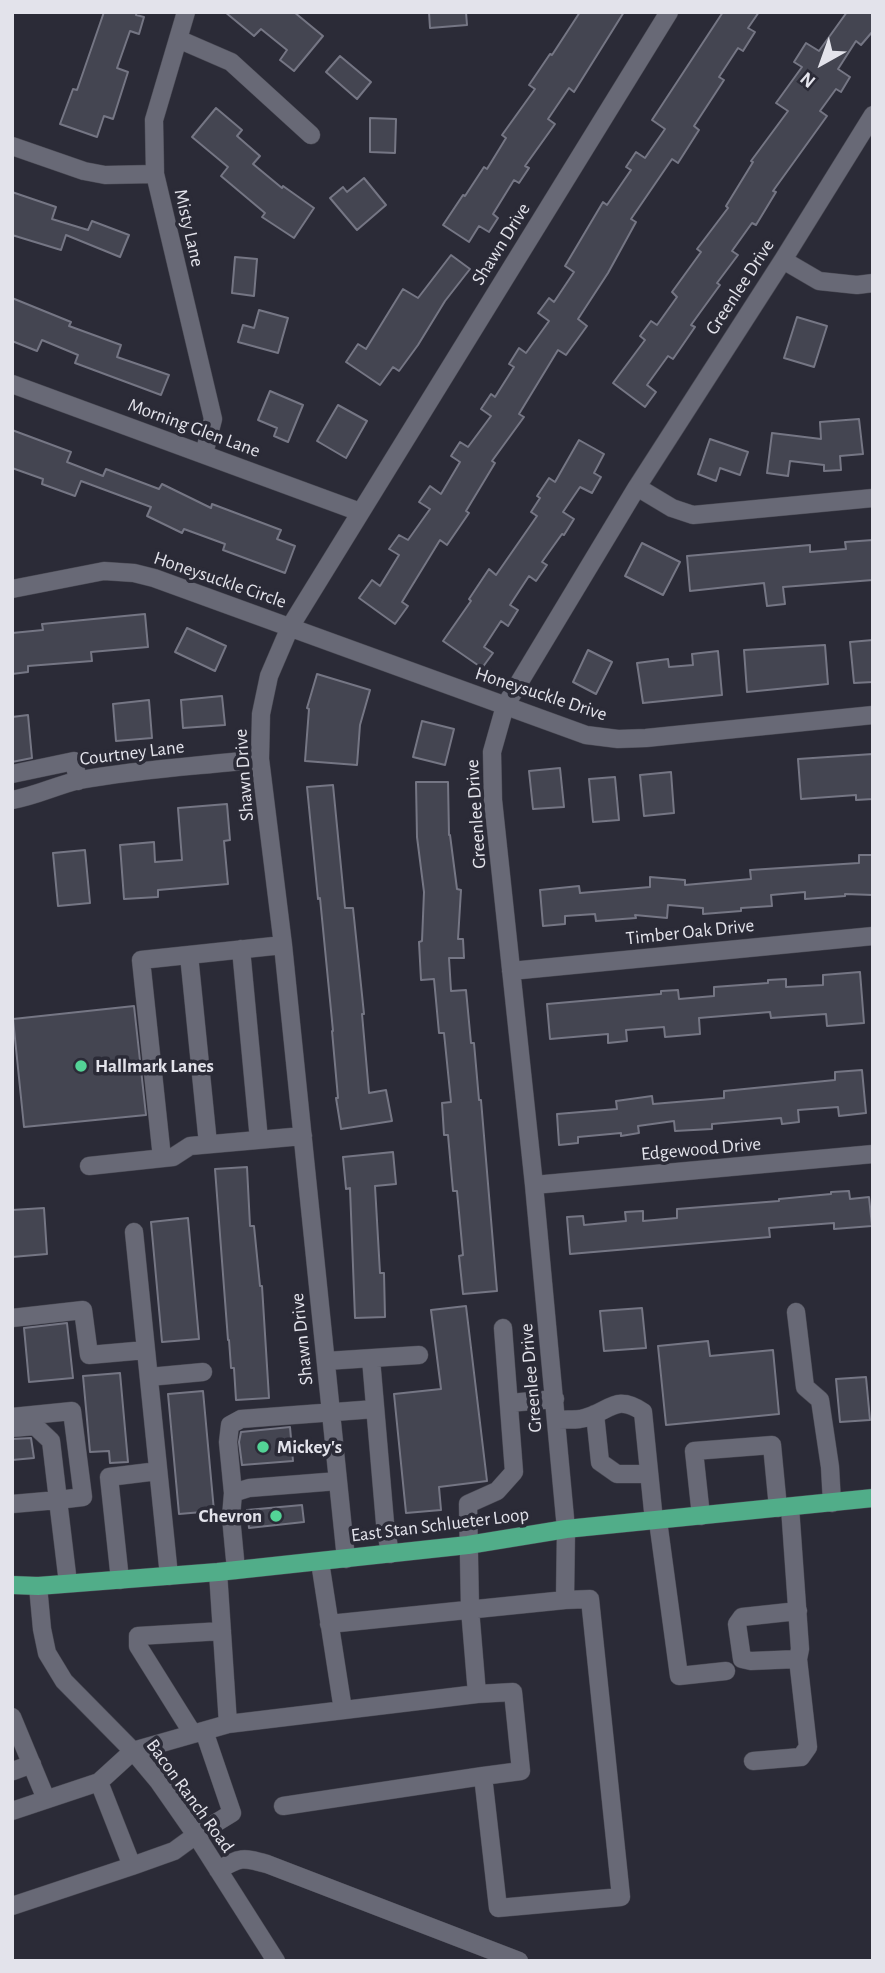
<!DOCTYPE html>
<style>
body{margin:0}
#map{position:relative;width:885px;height:1973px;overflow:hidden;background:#2b2b37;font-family:"Alegreya Sans",sans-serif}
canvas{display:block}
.frame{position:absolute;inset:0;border:14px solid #e3e3eb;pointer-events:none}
.north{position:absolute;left:787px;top:28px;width:70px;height:70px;-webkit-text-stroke:5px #2b2b37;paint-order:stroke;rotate:220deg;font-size:19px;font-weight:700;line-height:28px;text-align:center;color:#e3e3eb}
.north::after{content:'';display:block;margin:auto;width:24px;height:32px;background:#e3e3eb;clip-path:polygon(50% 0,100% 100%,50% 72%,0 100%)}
</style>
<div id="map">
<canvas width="885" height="1973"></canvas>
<div class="frame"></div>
<div class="north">N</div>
</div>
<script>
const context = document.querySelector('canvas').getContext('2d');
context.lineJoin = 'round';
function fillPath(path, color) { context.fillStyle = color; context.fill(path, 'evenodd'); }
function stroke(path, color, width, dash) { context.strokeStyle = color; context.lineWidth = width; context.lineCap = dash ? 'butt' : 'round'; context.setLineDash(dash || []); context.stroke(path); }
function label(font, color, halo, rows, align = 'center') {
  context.font = font + ' "Alegreya Sans",sans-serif'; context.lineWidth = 7; context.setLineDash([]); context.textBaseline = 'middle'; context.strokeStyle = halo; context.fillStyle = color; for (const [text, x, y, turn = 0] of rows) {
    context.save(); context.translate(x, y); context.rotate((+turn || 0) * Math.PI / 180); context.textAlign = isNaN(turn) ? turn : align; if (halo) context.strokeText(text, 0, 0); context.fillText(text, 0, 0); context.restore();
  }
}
const building = new Path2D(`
 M104,12H137L136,15L144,17L139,34L130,31L117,68L128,72L113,119L104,116L97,137L60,124L73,89L77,90Z
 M225,12H294L323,36L294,71L280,60L287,50L261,29L254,36Z
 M429,12H466L467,25L430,28Z
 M580,12H624L574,92L569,88L548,119L555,124L525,166L529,168L519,183L514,180L493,214L498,218L489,232L479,226L469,242L443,225L463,195L465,196L484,167L487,169L506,138L502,135L535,89L529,85L550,54L552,55Z
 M723,12H759L748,28L755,32L743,51L738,48L719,77L724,80L694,126L699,130L678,163L672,159L631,219L636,222L608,273L578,319L587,326L566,355L558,350L519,414L524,417L492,461L495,463L466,511L469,513L447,545L440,540L402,602L408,606L395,624L359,598L372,580L380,586L399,555L389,549L399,535L408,540L430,509L419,502L430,486L441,494L460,462L451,456L460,442L468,447L491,416L481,409L491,394L495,397L514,367L509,364L519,348L526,353L549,321L538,313L549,298L554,302L574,272L565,266L603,202L607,205L631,170L626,167L636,152L645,158L665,129L652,120Z
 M847,12H873V31L861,45L856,41L838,69L850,77L841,92L836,89L820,111L827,116L773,191L776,192L756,225L752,223L732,251L738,255L717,283L720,285L691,325L695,327L673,359L668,356L647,385L656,392L645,407L613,383L645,340L640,336L651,321L657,325L677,297L672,292L701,252L697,249L728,208L726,206L753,162L751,161L788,111L776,103L802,67L794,62L806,43L819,51Z
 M340,56L371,82L357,99L326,72Z
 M216,108L242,130L237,136L260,156L253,164L282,188L283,186L314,208L294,238L262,217L265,213L221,176L228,167L192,137Z
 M370,118L396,119L395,153L370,152Z
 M364,178L386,205L357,230L330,198L343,187L347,192Z
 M12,192L56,207L52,219L88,230L92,221L129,235L120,257L66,235L61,250L12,235Z
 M451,255L470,269L445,301L418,345L399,371L393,367L380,385L346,362L358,344L366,349L403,289L418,298Z
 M235,257L257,259L254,296L232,293Z
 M12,298L71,322L69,326L121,345L117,357L169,375L161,395L75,363L78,355L42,340L37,351L12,341Z
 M259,310L288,318L278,353L238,342L243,325L254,328Z
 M797,317L827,326L814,367L784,358Z
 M270,391L303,405L288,442L274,436L277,428L258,420Z
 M338,405L367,421L346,458L317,441Z
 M859,419L863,454L840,456L841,470L824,471V465L790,461L788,476L767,473L772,433L821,439L820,422Z
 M12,430L71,452L67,462L103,476L106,469L159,489L162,484L211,508L212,504L281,530L277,539L295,546L285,573L223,550L225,544L184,529L182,533L147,516L151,507L81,481L75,496L42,484L43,479L12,468Z
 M710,439L748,452L740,475L720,468L716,481L698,474Z
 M579,440L604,454L594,473L601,477L592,493L580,487L563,512L574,519L564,535L562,534L542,562L547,565L536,581L529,576L510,605L518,610L508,626L501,621L484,647L493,653L482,668L443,641L471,601L469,599L489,569L496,575L537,516L531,512L540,498L537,496L549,478L555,482Z
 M873,540V580L783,587L785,604L767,606L764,583L690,591L687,556L810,545V552L846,549L845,542Z
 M642,543L680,562L663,595L625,576Z
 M145,614L148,647L91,652L92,661L28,666V672L12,674V633L43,630L42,624Z
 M187,628L226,646L215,671L175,652Z
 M873,640V682L854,683L850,642Z
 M825,645L828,684L747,692L744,650Z
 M588,650L612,662L596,694L573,682Z
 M718,651L722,695L643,703L637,663L668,659L669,667L693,665L692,654Z
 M317,674L370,690L360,725L357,765L305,761L309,709L307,708Z
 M222,696L225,725L183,728L181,700Z
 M149,700L152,738L116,741L113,704Z
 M28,715L32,758L12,762V717Z
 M422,721L454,729L445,765L413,757Z
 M873,754V799L856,800V795L801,799L798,759Z
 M560,768L564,807L533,809L529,771Z
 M671,772L674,813L644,816L640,775Z
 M615,777L619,820L593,822L589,779Z
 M416,782H448L449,835H450L457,889L461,890L458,939H463L464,958H449L451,991L466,990L471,1043H474L479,1100H481L497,1291L463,1294L459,1256L463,1255L457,1191H453L448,1135H444L442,1103L451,1102L444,1033H439L434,979L421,980L419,942L422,941L424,892L417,837Z
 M333,785L345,908H353L364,1014H362L369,1093L386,1090L392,1121L341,1129L336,1098H338L332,1031H333L320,898L318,899L307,787Z
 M227,804L230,840L224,841L228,884L158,890V897L124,899L120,845L154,842L155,862L182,860L178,808Z
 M85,850L90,903L58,906L53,853Z
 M859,855H873V895L845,894V896L805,899V892L771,895L772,906L741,908V911L703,914V908L668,905L667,918L635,915L636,918L596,921L595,914L565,916V924L543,926L540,890L579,886L580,893L650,887V877L685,880V885L751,879L750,870L859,863Z
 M860,972L864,1023L827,1026L826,1014L771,1018L770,1012L699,1018L700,1034L665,1037L664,1027L626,1030L627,1041L608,1043V1034L550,1039L547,1004L661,994V991L678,990L679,999L714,996V987L768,983V980L786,979V987L823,985V975Z
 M134,1006L146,1115L24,1127L13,1019Z
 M862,1070L866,1113L839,1116L838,1107L798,1110L799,1122L782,1124L781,1118L712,1124V1129L675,1131L674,1121L638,1126L639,1133L621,1136V1133L578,1137V1143L559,1145L557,1114L617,1109L616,1101L652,1096L653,1104L724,1098V1091L835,1080V1072Z
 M393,1152L396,1184L375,1186L380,1273H384L385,1317L355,1318L350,1188L346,1189L343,1157Z
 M247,1167L250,1226H254L260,1286H262L269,1398L236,1400L234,1368H231L229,1340H228L215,1169Z
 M849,1191L850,1199L869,1197L872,1226L834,1229V1223L769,1228L770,1237L570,1254L567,1217L583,1216L584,1225L626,1221L625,1212L643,1211V1221L677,1218V1209L779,1201V1199L831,1194V1192Z
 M44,1208L47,1254L12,1257V1210Z
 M188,1218L199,1339L162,1342L151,1222Z
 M466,1306L487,1481L439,1487L441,1510L406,1513L394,1394L441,1389L431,1310Z
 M642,1308L646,1348L604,1351L600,1311Z
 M67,1323L73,1378L29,1382L24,1328Z
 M708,1341L710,1356L773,1350L779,1414L666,1425L658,1346Z
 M120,1373L128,1462L110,1463L109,1451L90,1452L83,1376Z
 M866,1377L870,1420L840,1422L836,1379Z
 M203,1391L214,1511L179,1514L168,1394Z
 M290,1427L293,1461L242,1465L239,1442L241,1432Z
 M31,1438L34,1458L12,1460V1439Z
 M302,1505L304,1522L249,1528L247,1510Z`);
fillPath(building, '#444551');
stroke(building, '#757684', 2);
const minor = new Path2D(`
 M186,12L154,120L155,174L213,419L204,454
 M178,39L231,62L311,135
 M12,146L84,171L105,175L155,174
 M783,260L819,281L857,285L873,283
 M12,384L360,512
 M637,487L672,508L693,515L873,498
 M12,589L104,571L134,573L154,578L586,735L618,739L646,738L873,715
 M12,774L74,761L78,781
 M12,800C36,796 57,785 80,780C139,769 200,766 260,759
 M241,949L259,1140
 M189,955L208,1144
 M511,971L873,936
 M162,1158L141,960L283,945
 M89,1166L173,1157L190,1146L303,1136
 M534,1185L873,1154
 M134,1232L169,1576
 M796,1312L805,1387L820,1400L830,1467L832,1503
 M12,1318L83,1310L89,1355L146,1350
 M371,1359L385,1523L390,1554
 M326,1361L419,1355
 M149,1377L203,1372
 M509,1403L555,1399
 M595,1414L600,1462L617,1474H649
 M12,1417L72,1411L83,1497L58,1500L51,1441L35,1426L12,1428
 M556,1420C564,1419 572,1420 580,1419C609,1414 614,1392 643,1412L654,1521
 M233,1493L228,1442L230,1425L241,1419L375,1409
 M12,1504L58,1500L68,1583
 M790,1507L800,1649L798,1659L751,1661L742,1659L737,1624L742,1617L798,1611
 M701,1516L694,1451L772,1445L778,1508
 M658,1521L679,1676L726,1671
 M346,1559L283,945L260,759L261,714L269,676L290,627L669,12
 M320,1562L343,1710
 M236,1570L231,1517L233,1493L249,1488L338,1481
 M218,1572L228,1724
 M120,1580L109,1477L158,1471
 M38,1586L42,1629L47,1653L64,1681L133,1751L159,1782L196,1835L276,1961
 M329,1624L565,1600L566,1529L534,1185L493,800L492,752L505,706L637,487L783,260L873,115
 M477,1694L470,1609L468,1504L497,1491L514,1472L503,1328
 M12,1717L46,1799
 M204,1731L232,1813L196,1835L174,1851L132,1866L99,1782L133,1751L228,1724L477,1694L513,1692L521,1771L483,1776L498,1908L621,1897L590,1599L565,1600
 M193,1734L138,1646V1636L222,1631
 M753,1761L801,1757L808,1747L798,1659
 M13,1771L32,1764
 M283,1806L483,1776
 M12,1811L99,1782
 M218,1870C241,1857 242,1857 267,1864L519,1961
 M12,1906L132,1866`);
const major = new Path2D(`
 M12,1585L38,1586L218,1572L468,1545L566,1529L873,1498`);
stroke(minor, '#494953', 19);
stroke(major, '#494953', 19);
stroke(minor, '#686976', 18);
stroke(major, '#51ad89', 18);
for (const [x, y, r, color] of [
 [81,1066,7,"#53d396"],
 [263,1447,7,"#53d396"],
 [276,1516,7,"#53d396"]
]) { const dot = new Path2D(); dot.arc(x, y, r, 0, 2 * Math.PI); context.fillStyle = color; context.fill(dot); stroke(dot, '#2b2b37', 2.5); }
label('19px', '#e3e3eb', '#2b2b37', [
 ["Misty Lane",189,228,77],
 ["Shawn Drive",501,244,-58],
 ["Greenlee Drive",740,287,-57],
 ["Morning Glen Lane",194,428,20],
 ["Honeysuckle Circle",220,580,19],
 ["Honeysuckle Drive",541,694,18],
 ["Courtney Lane",132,753,-7],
 ["Shawn Drive",244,775,-94],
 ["Greenlee Drive",476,814,-94],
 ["Timber Oak Drive",690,932,-6],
 ["Edgewood Drive",701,1149,-5],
 ["Shawn Drive",302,1339,-96],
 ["Greenlee Drive",531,1378,-95],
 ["East Stan Schlueter Loop",440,1525,-7],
 ["Bacon Ranch Road",190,1796,54]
]);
label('bold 19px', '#e3e3eb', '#2b2b37', [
 ["Hallmark Lanes",95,1066],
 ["Mickey's",277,1447],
 ["Chevron",262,1516,"right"]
], 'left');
</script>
